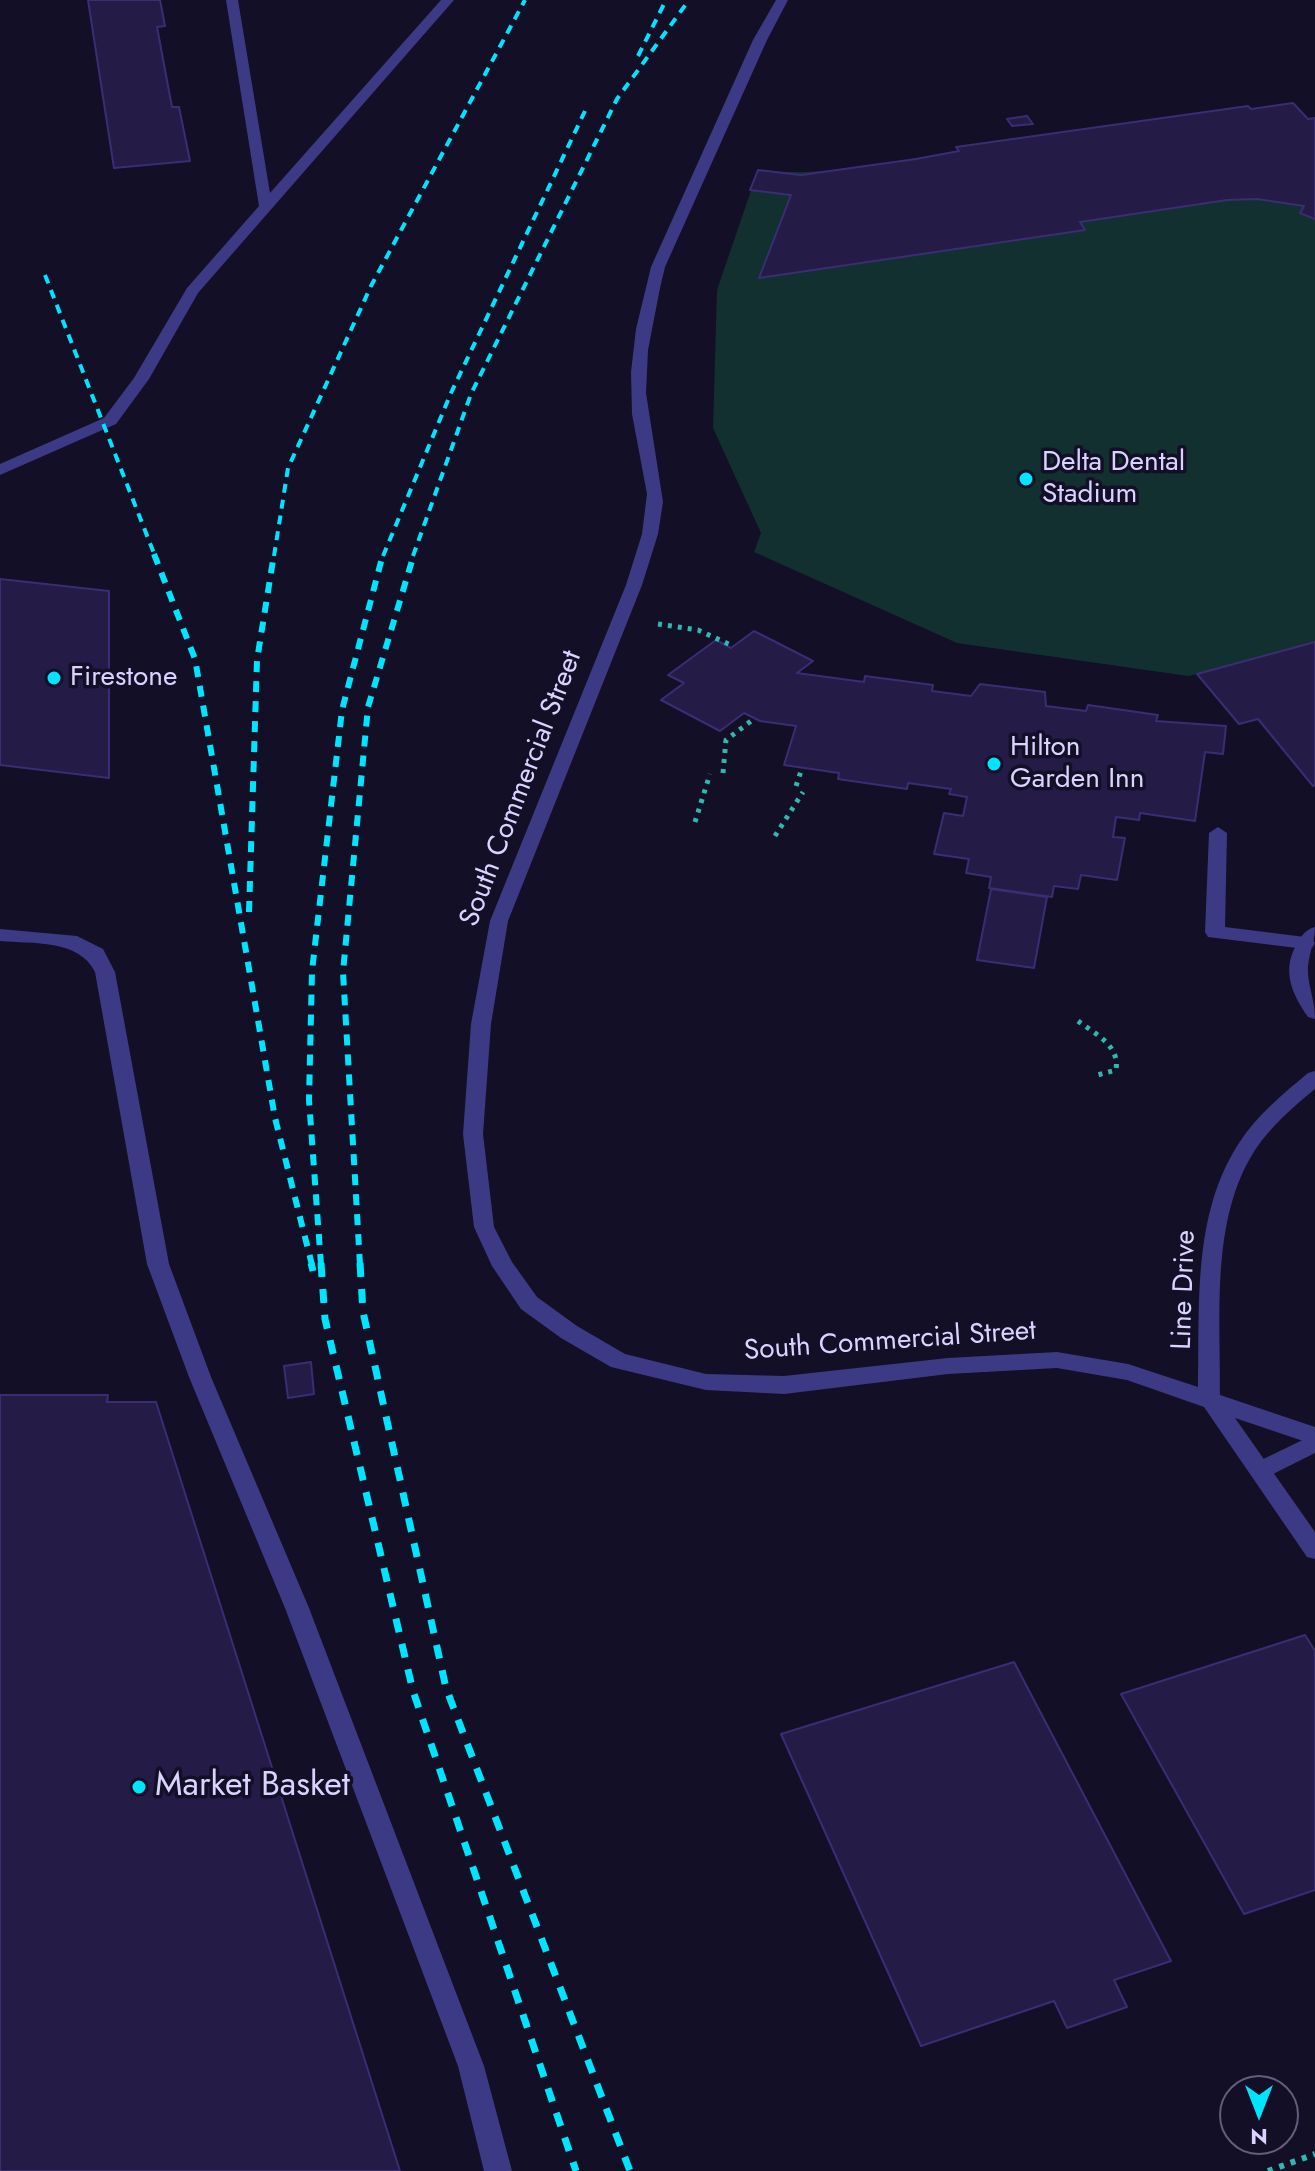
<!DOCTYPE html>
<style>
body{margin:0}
#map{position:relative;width:1315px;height:2171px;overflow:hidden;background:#130f26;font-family:Jost,sans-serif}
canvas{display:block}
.north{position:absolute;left:1219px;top:2075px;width:80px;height:80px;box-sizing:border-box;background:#130f26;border:2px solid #625e7d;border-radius:50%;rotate:180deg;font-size:22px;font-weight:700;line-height:32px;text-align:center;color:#d9d4ff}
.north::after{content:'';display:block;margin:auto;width:28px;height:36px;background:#00e5ff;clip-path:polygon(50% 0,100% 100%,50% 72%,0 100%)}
</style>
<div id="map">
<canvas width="1315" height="2171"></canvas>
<div class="north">N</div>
</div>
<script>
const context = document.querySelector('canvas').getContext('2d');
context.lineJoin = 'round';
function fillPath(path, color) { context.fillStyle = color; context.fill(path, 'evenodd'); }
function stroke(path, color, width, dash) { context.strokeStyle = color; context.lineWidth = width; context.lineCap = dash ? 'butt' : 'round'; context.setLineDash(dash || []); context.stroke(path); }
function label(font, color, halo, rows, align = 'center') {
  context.font = font + ' Jost,sans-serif'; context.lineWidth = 7; context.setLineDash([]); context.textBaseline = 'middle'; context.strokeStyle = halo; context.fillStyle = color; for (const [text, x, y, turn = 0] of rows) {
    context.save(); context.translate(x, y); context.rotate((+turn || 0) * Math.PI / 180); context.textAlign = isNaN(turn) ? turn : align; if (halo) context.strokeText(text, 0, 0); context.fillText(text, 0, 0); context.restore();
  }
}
fillPath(new Path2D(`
 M1293,103L1308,119L1315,118V785L1258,719L1239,724L1197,674L1188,676L957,643L754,552L761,533L713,428L717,290L758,170C827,178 892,161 958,151L956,147L1248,106L1251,109Z`), '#12302f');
const building = new Path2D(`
 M88,0H160L165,26L157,27L172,107H179L190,161L114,168Z
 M1293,103L1308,119L1315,118V219L1300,213L1304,206L1257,199L1227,200L1080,222L1085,230L759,278L791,195L750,190L758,170L801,175L916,159L959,151L956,147L1248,106L1251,109Z
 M1027,116L1033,124L1012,126L1007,119Z
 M0,579L109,591V778L0,765Z
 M754,631L813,661L797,673L864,682L865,676L933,685L932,691L971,696L980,684L1045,692L1046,706L1086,711L1088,705L1158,715L1156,721L1226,726L1223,754L1205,752L1195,821L1140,813L1139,820L1116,817L1113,837L1125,838L1117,880L1081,875L1078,889L1054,886L1052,897L989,888L991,877L966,873L969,859L934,854L944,813L963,816L967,797L949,794L951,789L908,783L907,789L838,779L839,773L784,765L796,726L760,721L744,713L720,731L661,700L684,683L668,675L716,640L731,648Z
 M1315,642V785L1313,786L1258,719L1239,724L1197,674Z
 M991,889L1047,897L1034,968L977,960Z
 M311,1362L314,1394L288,1398L284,1366Z
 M0,1395H108L107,1402H156L400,2171H0Z
 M1305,1635L1315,1651V1890L1244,1914L1121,1694Z
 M1014,1662L1171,1961L1114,1980L1127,2007L1067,2028L1054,2001L921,2046L781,1734Z`);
fillPath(building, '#241b47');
stroke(building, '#3b2d73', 2);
stroke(new Path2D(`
 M658,624L698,630L733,646
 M723,773L726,740L755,718
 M796,786L802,768
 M695,822L710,774
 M775,836L803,792
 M1078,1021C1095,1034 1120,1045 1116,1070L1094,1076`), '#2fb8b0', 5, [4, 6]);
stroke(new Path2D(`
 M1268,2171L1315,2154`), '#2fb8b0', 6, [5, 7]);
fillPath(new Path2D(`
 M226,0H238L270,193L441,0H454L198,293L149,379L116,424L0,475V464L104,418L134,378L187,288L259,206Z
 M1218,827L1227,833L1225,927L1305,937L1312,938L1315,943L1312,948L1305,949L1208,937L1205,932L1209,833Z
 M0,929L77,936L103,949L115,972L169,1264L211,1377L309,1608L484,2066L512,2171H484L458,2066L285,1608L189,1377L147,1264L95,972C79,939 33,944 0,941Z
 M1315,1434V1453L1269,1476L1261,1479L1253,1476L1250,1470L1253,1464Z`), '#3d3a85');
fillPath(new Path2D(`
 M776,0H788L767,40L665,267L660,288L648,350L646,393L663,502L658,534L642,585L508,921L491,1024L483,1134L494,1227L512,1262L537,1297L577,1326L625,1354L706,1374L784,1376L948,1358L1057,1352L1128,1364L1198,1387C1200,1305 1192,1215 1239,1143C1257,1115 1283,1094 1308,1073L1315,1071V1089C1293,1107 1271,1126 1255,1150C1210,1220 1221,1316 1220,1395L1315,1427V1445L1235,1418L1315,1532V1559L1307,1557L1204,1407L1127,1380L1057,1368L948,1374L784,1394L706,1390L611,1367L561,1338L521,1309L492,1266L474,1227L463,1134L471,1024L490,921L626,585L642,534L647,494L632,414L631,372L636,329L651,267L753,40Z
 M1315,927C1315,943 1307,957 1308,973C1309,989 1315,1001 1315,1019L1308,1017C1292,994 1281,970 1297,944C1301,936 1306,929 1315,927Z`), '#3d3a85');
stroke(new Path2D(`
 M638,56L666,0
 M45,275L155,556
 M274,556L288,468L371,286L525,0
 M383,556L451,393L585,111
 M413,556L471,394L617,99L689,0`), '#00e5ff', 4, [9, 7]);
stroke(new Path2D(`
 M154,554L195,659L275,1118L312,1265
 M249,912L257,660L274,554
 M321,1265L309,1100L312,971L342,710L383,554
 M360,1265L343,972L368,707L414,554`), '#00e5ff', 6, [11, 9]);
stroke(new Path2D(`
 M311,1263L313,1271
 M321,1263L325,1319L413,1691L576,2171
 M360,1263L363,1312L446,1688L630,2171`), '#00e5ff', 7, [14, 12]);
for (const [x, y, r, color] of [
 [1026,479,8,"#00e5ff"],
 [54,678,8,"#00e5ff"],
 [994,764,8,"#00e5ff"],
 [139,1787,8,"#00e5ff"]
]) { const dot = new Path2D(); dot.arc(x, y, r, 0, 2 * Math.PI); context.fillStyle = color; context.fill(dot); stroke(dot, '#130f26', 3); }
label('28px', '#d9d4ff', '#130f26', [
 ["Delta Dental",1042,463],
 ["Stadium",1042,495],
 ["Firestone",70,678],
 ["Hilton",1010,748],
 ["Garden Inn",1010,780]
], 'left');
label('28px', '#d9d4ff', '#130f26', [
 ["South Commercial Street",522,789,-69],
 ["Line Drive",1185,1290,-88],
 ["South Commercial Street",890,1342,-4]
]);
label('34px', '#d9d4ff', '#130f26', [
 ["Market Basket",155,1787]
], 'left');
</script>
